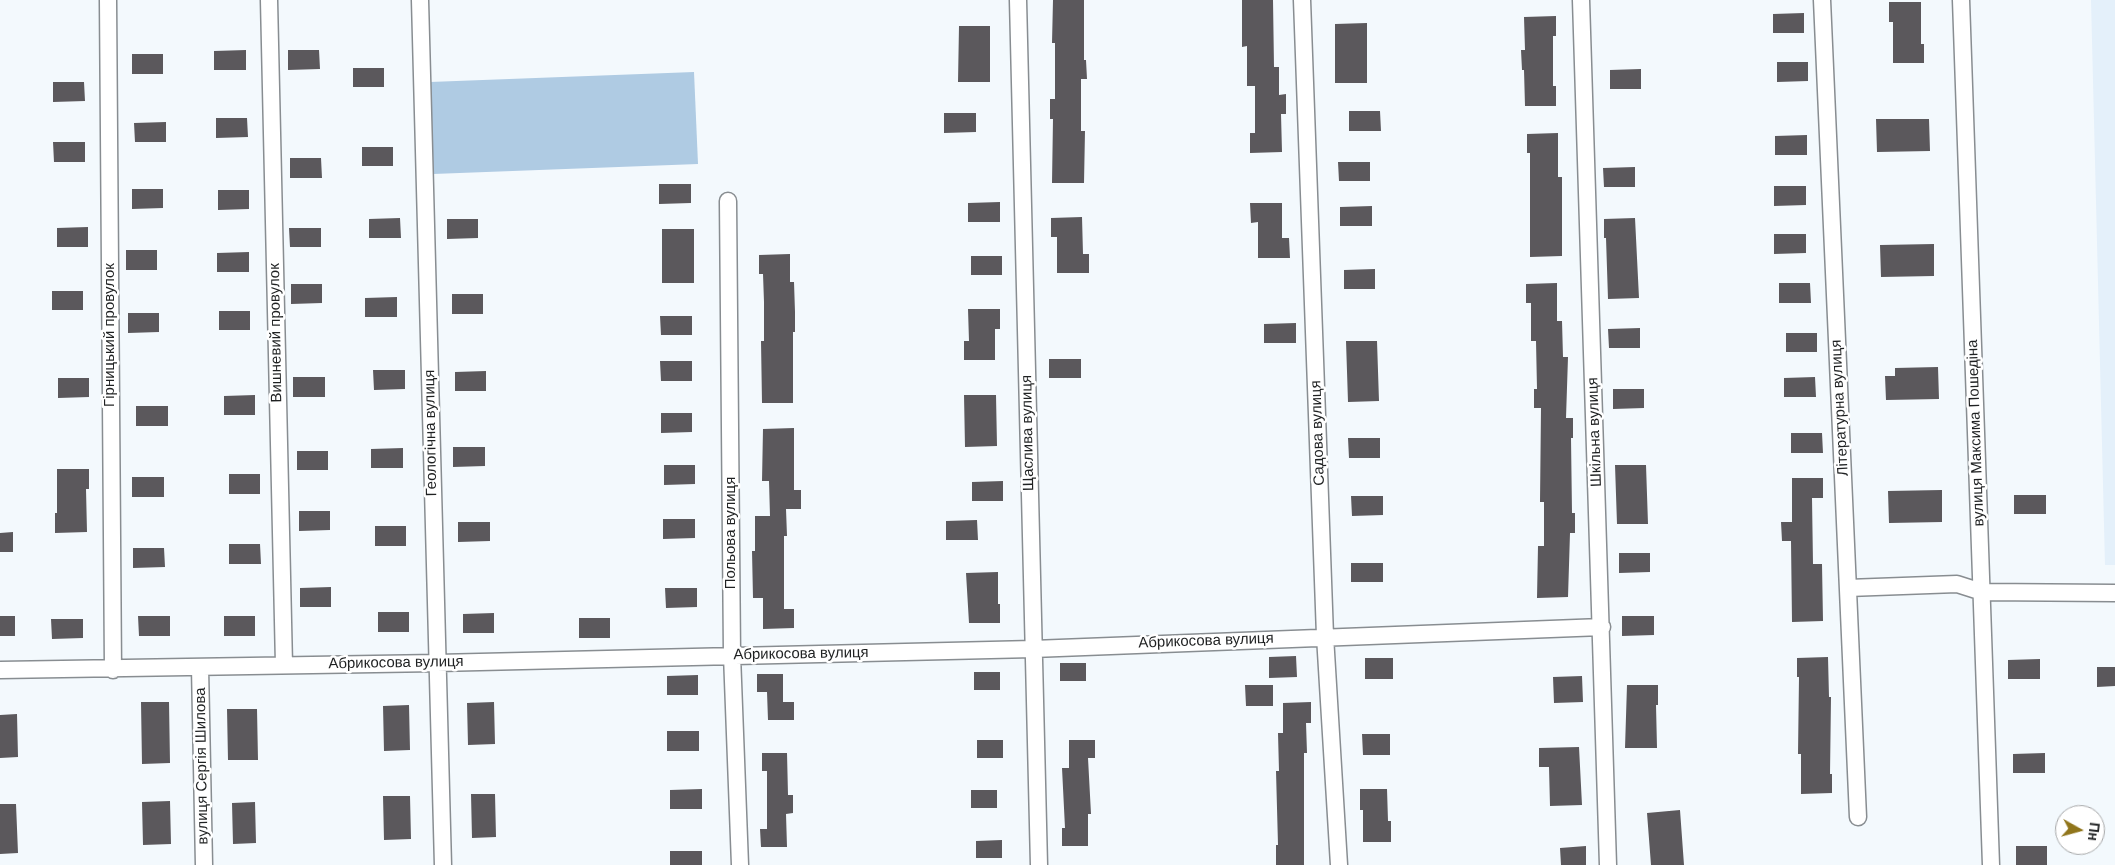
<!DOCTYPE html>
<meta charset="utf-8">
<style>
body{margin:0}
#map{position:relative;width:2115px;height:865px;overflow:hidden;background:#f3f9fd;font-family:Helvetica,sans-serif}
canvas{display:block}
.north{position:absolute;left:2055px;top:805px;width:50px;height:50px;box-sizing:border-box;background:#fff;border:1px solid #a5a6a7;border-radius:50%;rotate:97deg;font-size:14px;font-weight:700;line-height:20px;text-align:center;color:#1f2122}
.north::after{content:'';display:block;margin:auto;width:18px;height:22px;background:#90751b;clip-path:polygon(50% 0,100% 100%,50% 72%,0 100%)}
</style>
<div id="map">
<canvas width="2115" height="865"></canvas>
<div class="north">Пн</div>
</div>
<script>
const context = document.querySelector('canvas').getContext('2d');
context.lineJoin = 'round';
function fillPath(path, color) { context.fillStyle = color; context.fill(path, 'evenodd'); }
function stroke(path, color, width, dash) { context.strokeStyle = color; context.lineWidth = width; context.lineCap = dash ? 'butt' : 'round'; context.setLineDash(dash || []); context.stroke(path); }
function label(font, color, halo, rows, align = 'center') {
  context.font = font + ' Helvetica,sans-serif'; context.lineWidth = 5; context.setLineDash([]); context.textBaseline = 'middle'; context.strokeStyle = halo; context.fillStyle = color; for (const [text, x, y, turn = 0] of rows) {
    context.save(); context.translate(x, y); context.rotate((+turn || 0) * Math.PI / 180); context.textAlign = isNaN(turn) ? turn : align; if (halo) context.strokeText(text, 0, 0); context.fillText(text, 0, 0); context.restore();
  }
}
fillPath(new Path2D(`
 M2091,0H2115V565H2105Z`), '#e4f0fa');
fillPath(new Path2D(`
 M694,72L698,164L433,174L430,82Z`), '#afcbe3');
fillPath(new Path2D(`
 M1053,0H1084V60H1086L1087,79H1081V131H1085L1084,183H1052L1053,119H1050V99H1055V43H1052Z
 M1242,0H1273L1274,67H1279V95L1286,94V114H1281L1282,152L1250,153V133H1255V86H1247V46L1242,47Z
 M1889,2H1921V44H1924V63H1893V22H1889Z
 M1804,13V33H1773V14Z
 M1556,16V36H1553V86H1556V106H1525L1524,70H1522L1521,50H1525L1524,17Z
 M1367,23V83H1335V24Z
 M959,26H990V82H958Z
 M246,50V70H214V51Z
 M288,50H319L320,69L288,70Z
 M132,54H163V74H132Z
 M1777,62H1808V81L1777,82Z
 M353,68H384V87H353Z
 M1641,69V89H1610V70Z
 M53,82H84L85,101L53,102Z
 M1349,111H1380L1381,131H1349Z
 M944,113H976V132L944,133Z
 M216,118H247L248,137L216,138Z
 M1876,119H1929L1930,151L1877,152Z
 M166,122V142H135L134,123Z
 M1558,133V177H1562V256L1530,257V153H1527V134Z
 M1807,135V155H1775V136Z
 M53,142H85V162H54Z
 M362,147H393V166H362Z
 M290,158H321L322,178H290Z
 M1338,162H1370V181H1339Z
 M1635,167V187H1604L1603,168Z
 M659,184H691V203L659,204Z
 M1774,186H1806V205L1774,206Z
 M132,189H163V208L132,209Z
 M218,190H249V209L218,210Z
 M1000,202V222H968V203Z
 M1250,203H1282V238H1289L1290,258H1258V222L1251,223Z
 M1372,206V226H1340V207Z
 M1082,217L1083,254H1089V273H1057V237H1051V218Z
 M400,218L401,238H369V219Z
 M1635,218L1639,298L1608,299L1606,238H1604V219Z
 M447,219H478V238L447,239Z
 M88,227V247H57V228Z
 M289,228H321V247H290Z
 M662,229H694V283H662Z
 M1774,234H1806V253L1774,254Z
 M1934,244V276L1881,277L1880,245Z
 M126,250H157V270H126Z
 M249,252V272H217V253Z
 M790,254V282H794L795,312V332H793V403H762L761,341H764V302L763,274H759V255Z
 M971,256H1002V275H971Z
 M1375,269V289H1344V270Z
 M1557,283V321H1562L1563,357H1568L1566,418H1573V438H1571L1572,513H1575V533H1570L1568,597L1537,598L1538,546H1544V502H1540L1541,408H1534V389H1537L1536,341H1531V303H1526V284Z
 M1779,283H1810L1811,303H1779Z
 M291,284H322V303L291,304Z
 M52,291H83V310H52Z
 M452,294H483V314H452Z
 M397,297V317H365V298Z
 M968,309H1000V329H995V360H964V341H969Z
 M219,311H250V330H219Z
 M128,313H159V332L128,333Z
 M660,316H692V335H661Z
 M1296,323V343H1264V324Z
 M1640,328V348H1609L1608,329Z
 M1786,333H1817V352H1786Z
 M1346,341H1377L1379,401L1348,402Z
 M1049,359H1081V378H1049Z
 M660,361H692V381H661Z
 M1938,367L1939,399L1886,400L1885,376H1895V368Z
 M373,370H405V389L374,390Z
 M486,371V391H455V372Z
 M293,377H325V397H293Z
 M1815,377L1816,397H1784V378Z
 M58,378H89V397L58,398Z
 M1613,389H1644V408L1613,409Z
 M255,395V415H224V396Z
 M964,395H996L997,446L965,447Z
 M136,406H168V426H136Z
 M661,413H692V432L661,433Z
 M794,428V490H801V509H786L787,536H784V609H794V628L763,629V598H753L752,551H755V516H770L769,481H762L763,429Z
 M1791,433H1822L1823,453H1791Z
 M1348,438H1380V458H1349Z
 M453,447H485V466L453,467Z
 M403,448V468H371V449Z
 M297,451H328V470H297Z
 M664,465H695V484L664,485Z
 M1615,465H1646L1648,524H1617Z
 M57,469H89V489H86L87,532L55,533V513H57Z
 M229,474H260V494H229Z
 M132,477H164V497H132Z
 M1792,478H1823V498H1812L1813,564H1822L1823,621L1792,622L1791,541H1782L1781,522H1792Z
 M1003,481V501H972V482Z
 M1942,490V522L1889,523L1888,491Z
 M2014,495H2046V514H2014Z
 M1351,496H1383V515L1352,516Z
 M299,511H330V530L299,531Z
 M663,519H695V538L663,539Z
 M977,520L978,540H946V521Z
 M458,522H490V541L458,542Z
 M375,526H406V546H375Z
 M13,532V552H0V533Z
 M229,544H260L261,564H229Z
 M133,548H164L165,567L133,568Z
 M1619,553H1650V572L1619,573Z
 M1351,563H1383V582H1351Z
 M998,572V604H1000V623H969L966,573Z
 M331,587V607H300V588Z
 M665,588H697V607L666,608Z
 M378,612H409V632H378Z
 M494,613V633H463V614Z
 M0,616H15V636H0Z
 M138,616H170V636H139Z
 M224,616H255V636H224Z
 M1622,616H1654V635L1622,636Z
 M579,618H610V638H579Z
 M51,619H83V638L52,639Z
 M1296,656L1297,677L1269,678V657Z
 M1828,657L1829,697H1831L1830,774H1832V793L1801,794V754H1798L1799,677H1797V658Z
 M1365,658H1393V679H1365Z
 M2040,659V679H2008V660Z
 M1060,663H1086V681H1060Z
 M2097,667H2115V686L2097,687Z
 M974,672H1000V690H974Z
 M757,674H783V702H794V720H768L767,692H757Z
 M698,675V695H667V676Z
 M1582,676L1583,702L1554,703L1553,677Z
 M1245,685H1273V706H1246Z
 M1627,685H1658V705H1656L1657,748H1625Z
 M141,702H169L170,763L142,764Z
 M494,702L495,744L468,745L467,703Z
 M1311,702V723H1306L1307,753H1304V865H1276V845H1278L1276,771H1279L1278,733H1283V703Z
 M409,705L410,750L384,751L383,706Z
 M227,709H257L258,760H228Z
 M17,714L18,757L0,758V715Z
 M667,731H699V751H667Z
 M1362,734H1390V755H1363Z
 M977,740H1003V758H977Z
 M1069,740H1095V758H1088L1091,814H1088V846H1062V828H1065L1062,768H1069Z
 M1579,747L1582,805L1550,806L1549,767H1539V748Z
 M762,753H787L788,795H793V813L786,814L787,847H761L760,829H767V771H762Z
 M2045,753V773H2013V754Z
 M702,789V809H670V790Z
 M1360,789H1387L1388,821H1391V842H1363V810H1360Z
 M971,790H997V808H971Z
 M471,794H495L496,837L472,838Z
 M383,796H410L411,839L384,840Z
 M170,801L171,844L143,845L142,802Z
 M255,802L256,843L233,844L232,803Z
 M0,804H16L18,853L0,854Z
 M1680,810L1684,865H1651L1647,813Z
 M1002,840V858H976V841Z
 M1586,846V865H1561L1560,848Z
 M2016,846H2047V865H2016Z
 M670,851H702V865H670Z`), '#5b585c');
const street = new Path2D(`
 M108,0L113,670
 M269,0L284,665
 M420,0L443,865
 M1018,0L1039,865
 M1302,0L1325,636L1339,865
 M1581,0L1608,865
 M1822,0L1858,817
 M1961,0L1991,865
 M728,201L732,655L740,865
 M1848,588L1957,584L1982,592L2115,593
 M200,667L204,865
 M0,670L437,663L1033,649L1602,627`);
stroke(street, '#888d91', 19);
stroke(street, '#fff', 16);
label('15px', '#1f2122', '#fff', [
 ["Вишневий провулок",276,333,-91],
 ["Гірницький провулок",110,335,-90],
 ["Літературна вулиця",1840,408,-93],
 ["Шкільна вулиця",1595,432,-92],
 ["Геологічна вулиця",431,433,-91],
 ["Щаслива вулиця",1028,433,-91],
 ["Садова вулиця",1318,433,-92],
 ["вулиця Максима Пошедіна",1976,433,-92],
 ["Польова вулиця",731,533,-90],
 ["Абрикосова вулиця",1206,641,-2],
 ["Абрикосова вулиця",801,654,-1],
 ["Абрикосова вулиця",396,663,-1],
 ["вулиця Сергія Шилова",202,766,-91]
]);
</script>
